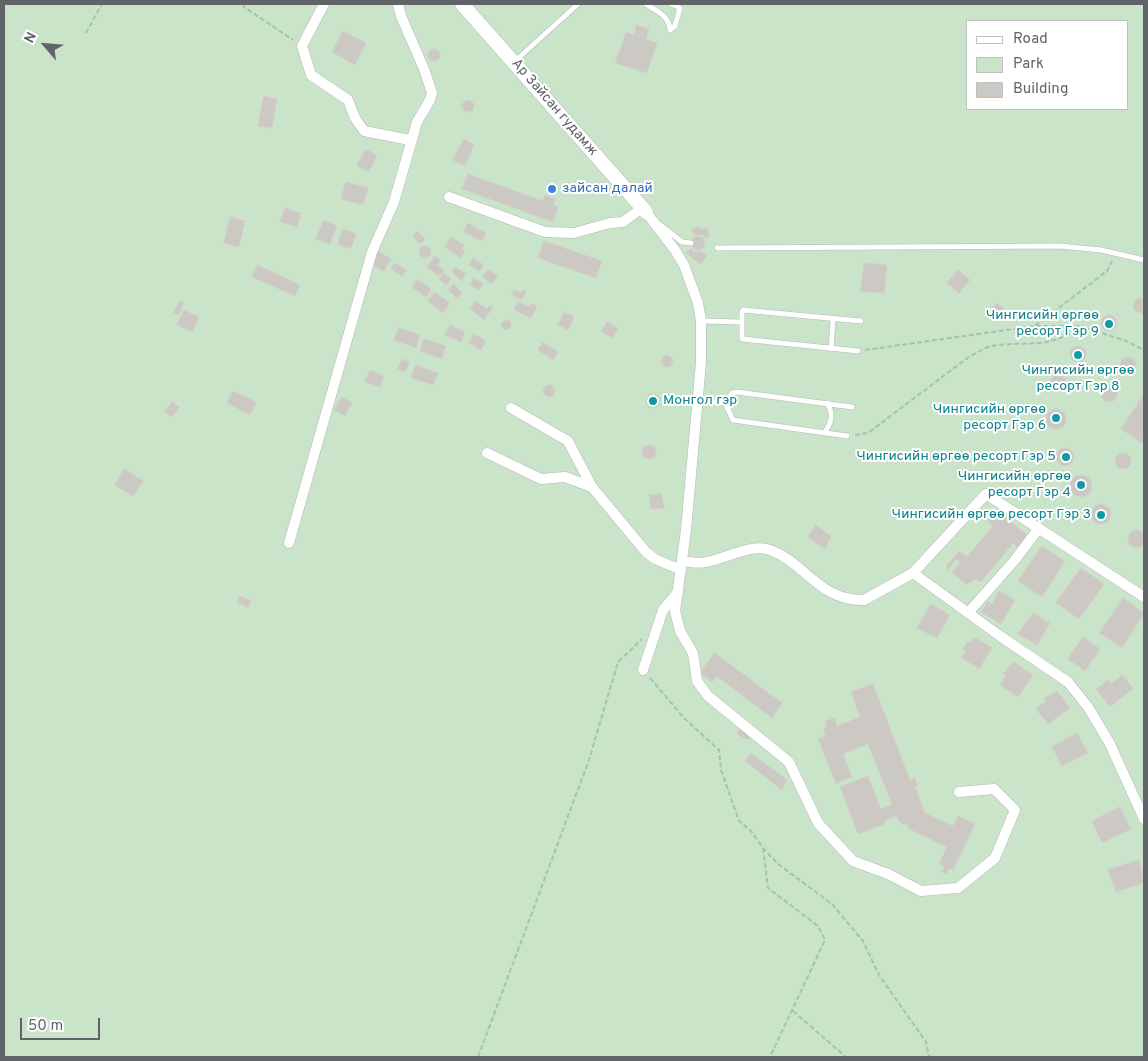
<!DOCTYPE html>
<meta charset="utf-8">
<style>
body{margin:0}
#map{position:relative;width:1148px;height:1061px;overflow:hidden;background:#f0eee9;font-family:Overpass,sans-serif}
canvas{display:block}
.frame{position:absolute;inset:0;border:5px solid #606367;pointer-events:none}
.legend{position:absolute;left:966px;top:20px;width:162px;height:90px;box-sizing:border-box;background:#fff;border:1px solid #bfc1c2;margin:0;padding:6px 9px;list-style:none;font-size:15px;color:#606367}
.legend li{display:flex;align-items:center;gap:10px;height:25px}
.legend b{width:25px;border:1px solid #bfc1c2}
.north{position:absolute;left:20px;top:20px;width:50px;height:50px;-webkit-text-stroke:4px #fff;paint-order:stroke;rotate:297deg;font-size:14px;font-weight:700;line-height:20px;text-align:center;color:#606367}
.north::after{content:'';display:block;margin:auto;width:18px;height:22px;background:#606367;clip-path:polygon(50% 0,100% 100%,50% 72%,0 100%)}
.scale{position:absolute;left:20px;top:1018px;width:80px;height:22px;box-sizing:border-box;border:2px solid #606367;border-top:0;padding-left:6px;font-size:15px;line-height:18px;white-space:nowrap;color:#606367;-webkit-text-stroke:4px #fff;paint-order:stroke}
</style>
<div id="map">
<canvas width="1148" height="1061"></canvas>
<div class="frame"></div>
<ul class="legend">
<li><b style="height:6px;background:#fff"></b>Road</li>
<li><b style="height:14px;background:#c9e4c8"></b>Park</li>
<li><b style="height:14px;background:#ccc9c5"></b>Building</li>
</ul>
<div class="north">N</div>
<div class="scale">50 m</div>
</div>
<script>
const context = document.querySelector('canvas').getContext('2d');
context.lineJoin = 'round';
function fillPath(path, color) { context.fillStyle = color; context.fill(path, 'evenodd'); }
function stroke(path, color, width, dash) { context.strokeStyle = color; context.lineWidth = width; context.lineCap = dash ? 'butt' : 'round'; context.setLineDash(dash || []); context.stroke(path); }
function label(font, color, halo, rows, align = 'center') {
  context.font = font + ' Overpass,sans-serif'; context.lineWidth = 4; context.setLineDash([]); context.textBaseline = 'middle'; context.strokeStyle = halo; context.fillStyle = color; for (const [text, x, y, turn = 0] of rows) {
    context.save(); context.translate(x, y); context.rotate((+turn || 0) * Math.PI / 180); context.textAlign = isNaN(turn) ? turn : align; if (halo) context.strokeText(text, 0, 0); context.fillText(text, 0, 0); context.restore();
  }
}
fillPath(new Path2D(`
 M4,4H1144V1057H4ZM967,21H1127V109H967Z`), '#c9e4c8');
const building = new Path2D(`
 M637,25L649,29L646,39L657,43L647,73L615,63L626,32L634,35Z
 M343,31L366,43L355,65L332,52Z
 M428 55a6 6 0 1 1 12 0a6 6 0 1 1-12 0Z
 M264,96L277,99L272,128L258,126Z
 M462 106a6 6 0 1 1 12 0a6 6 0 1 1-12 0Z
 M464,139L474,145L465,166L453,160Z
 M366,149L377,155L369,172L357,166Z
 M468,174L543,201L545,195L555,199L553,205L558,207L553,222L462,189Z
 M346,182L368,188L363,205L341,199Z
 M285,208L301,213L297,227L280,222Z
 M230,217L245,221L239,247L224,243Z
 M324,220L337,226L330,244L316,239Z
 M468,223L486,233L482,241L464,232Z
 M700,227L701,230L707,228L710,236L706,238L703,235H695L692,230Z
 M343,229L356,234L351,249L338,244Z
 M417,231L425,239L420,244L413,237Z
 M691 243a7 7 0 1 1 14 0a7 7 0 1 1-14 0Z
 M452,237L464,245L462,249L465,251L461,258L445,247Z
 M544,241L602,261L596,278L538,258Z
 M419 252a6 6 0 1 1 12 0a6 6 0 1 1-12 0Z
 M691,249L694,252H702L707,256L700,264L686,253Z
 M378,251L391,259L384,271L371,264Z
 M435,256L441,260L437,265L444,270L439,276L427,267Z
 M473,258L484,265L480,271L469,265Z
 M395,263L406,270L402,276L391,269Z
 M864,263L887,265L884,293L861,291Z
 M258,265L300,285L295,296L252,277Z
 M456,267L466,274L461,281L452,272Z
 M489,269L498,277L491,284L482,276Z
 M958,270L970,280L959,293L947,283Z
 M444,273L451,279L446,285L439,279Z
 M474,278L483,283L479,290L470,285Z
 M417,279L431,289L426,297L412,287Z
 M454,284L462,293L457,298L448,290Z
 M514,290L522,293L523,290L526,292L522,300L512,295Z
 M435,292L450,303L443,313L428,301Z
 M1137,298H1144L1143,314L1134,310L1133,305Z
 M180,301L184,303L178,315L174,313Z
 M476,301L487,309L490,305L493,307L484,320L470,309Z
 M518,302L530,307L531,304L537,306L531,318L514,310Z
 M997,303L1004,308L996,319L988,313Z
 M184,310L199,317L192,332L177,325Z
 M564,312L574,317L568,330L558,325Z
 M1101 323a8 8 0 1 1 16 0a8 8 0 1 1-16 0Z
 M501 325a5 5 0 1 1 10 0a5 5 0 1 1-10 0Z
 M607,322L618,328L613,338L601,332Z
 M450,325L465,332L461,342L445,335Z
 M399,328L420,335L416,348L394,340Z
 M474,334L486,341L481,350L469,343Z
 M424,339L446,346L442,359L420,351Z
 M543,342L558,352L553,360L538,350Z
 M1070 354a8 8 0 1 1 16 0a8 8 0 1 1-16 0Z
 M661 361a6 6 0 1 1 12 0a6 6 0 1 1-12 0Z
 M1120 365a8 8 0 1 1 16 0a8 8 0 1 1-16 0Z
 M402,359L410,362L405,372L398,369Z
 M416,365L438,373L433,385L411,378Z
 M370,370L384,376L380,387L365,382Z
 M1050 383a8 8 0 1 1 16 0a8 8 0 1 1-16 0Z
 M543 391a6 6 0 1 1 12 0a6 6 0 1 1-12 0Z
 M1101 394a8 8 0 1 1 16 0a8 8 0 1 1-16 0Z
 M233,391L256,402L250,415L227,403Z
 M646 401a7 7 0 1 1 14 0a7 7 0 1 1-14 0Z
 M1144,394V444L1121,429Z
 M342,397L352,403L345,416L334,410Z
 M172,402L180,407L172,417L165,412Z
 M1046 419a10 10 0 1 1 20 0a10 10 0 1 1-20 0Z
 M642 452a7 7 0 1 1 14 0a7 7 0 1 1-14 0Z
 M1056 457a9 9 0 1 1 18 0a9 9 0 1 1-18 0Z
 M1115 461a8 8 0 1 1 16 0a8 8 0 1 1-16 0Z
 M124,469L143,481L133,496L115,485Z
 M1070 486a11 11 0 1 1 22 0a11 11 0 1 1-22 0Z
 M662,494L664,508L651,509L649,495Z
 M1091 514a10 10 0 1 1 20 0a10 10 0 1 1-20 0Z
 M998,511L1028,536L1018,548L1013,543L981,582L975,579L967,585L952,573L960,562L956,559L948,570L946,567L959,551L967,557L993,526L988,522Z
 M816,525L831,536L825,549L808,537Z
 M1128 539a9 9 0 1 1 18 0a9 9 0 1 1-18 0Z
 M1042,546L1065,561L1042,597L1018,581Z
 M1081,568L1104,584L1079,619L1056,603Z
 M999,591L1015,600L1001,624L981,612L988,601L992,604Z
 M240,596L251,601L248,608L237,602Z
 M1123,598L1144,613L1122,648L1100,633Z
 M931,604L950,615L937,638L917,628Z
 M1033,613L1050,623L1037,645L1018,634Z
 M974,637L992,648L979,669L962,658L966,651L963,649L968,641L971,643Z
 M1083,637L1100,649L1085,671L1068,659Z
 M715,653L782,703L772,718L717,676L712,682L700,673Z
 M1014,662L1033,675L1018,697L1000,685L1006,676L1003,674Z
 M1122,675L1133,688L1110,707L1096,689L1108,680L1111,684Z
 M873,684L910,780L915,778L918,786L915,787L925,813L953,826L958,816L975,824L953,870L949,868L946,874L942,872L944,866L939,864L947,847L909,829L907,823L902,825L896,816L884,821L885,824L858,834L840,787L868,776L881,809L892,804L868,744L843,754L852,777L836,784L818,739L826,736L823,729L827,728L825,721L834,718L837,726L860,717L851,692Z
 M1057,691L1070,708L1048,724L1036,709L1046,701L1044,699Z
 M741,726L751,736L748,740L737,734Z
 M1077,733L1088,753L1062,766L1052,747Z
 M751,753L787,780L782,790L745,761Z
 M1120,807L1131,829L1102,843L1092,821Z
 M1139,860L1144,883L1116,892L1108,870Z`);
fillPath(building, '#ccc9c5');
stroke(building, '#d4d0c8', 1);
const service = new Path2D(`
 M646,4C657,12 669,15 670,30L675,26L680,8L671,4
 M514,62L578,4
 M659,224L682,242L691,243
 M717,248L1060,246L1101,250L1144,260
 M701,321L741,322
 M831,349L833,319
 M858,351L742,339V312L743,310L861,321
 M698,401L725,403
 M725,403L733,420L847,436
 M725,403L732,393L737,392L852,407
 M824,433C832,423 834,414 827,403`);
const minor = new Path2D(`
 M324,4L302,46L311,75L348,100L355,118L364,131L410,140
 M449,197L545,232L574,233L610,223L623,222L642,208
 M646,212L675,250L684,265L698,303L701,321V362L686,530L675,611L680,631L693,653L697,681L708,696L789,762L818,823L853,861L888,874L921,891L958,888L995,858L1015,810L994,789L959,792
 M511,408L568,441L592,487L646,552L655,559L681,570
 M487,453L541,479L565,477L592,487
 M289,543L372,252L394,202L417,122L430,100L432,93L424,69L401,16L398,4
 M683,561C691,562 698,564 706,562C725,559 751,543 770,550C806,563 819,601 864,600L913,573L1000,636L1068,682L1088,707L1110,744L1144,819
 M913,573L986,494L1144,597
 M968,613L1014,561L1039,528
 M643,670L663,610L678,592`);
const tertiary = new Path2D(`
 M462,4L646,212`);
stroke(service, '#b6b8bb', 6);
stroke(minor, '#b6b8bb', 11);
stroke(tertiary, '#b6b8bb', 15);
stroke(new Path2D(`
 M243,4L244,7L293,40
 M86,33L102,4
 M1035,326L1107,271L1112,261
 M865,350L1035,326H1080L1126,341L1144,350
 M855,435L868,433L970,356C977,353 984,348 991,346C1026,340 1049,351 1080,326
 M650,678L684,718L719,750L721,770L739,821L751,831L763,848L778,864L832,904L863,941L879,975L926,1042L929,1057
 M763,848L768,888L818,926L825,940L770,1057
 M793,1011L846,1057
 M478,1057L589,760L618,662L642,639`), '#a2c5ac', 2, [5, 2.5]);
stroke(service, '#fff', 5);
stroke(minor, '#fff', 10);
stroke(tertiary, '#fff', 14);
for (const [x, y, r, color] of [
 [552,189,5,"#3f7fe0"],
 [1109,324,5,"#0f9aa8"],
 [1078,355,5,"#0f9aa8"],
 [653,401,5,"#0f9aa8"],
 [1056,418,5,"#0f9aa8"],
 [1066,457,5,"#0f9aa8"],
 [1081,485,5,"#0f9aa8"],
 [1101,515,5,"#0f9aa8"]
]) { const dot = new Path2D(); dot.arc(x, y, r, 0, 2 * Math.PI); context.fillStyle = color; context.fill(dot); stroke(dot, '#fff', 2); }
label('14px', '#606367', '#fff', [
 ["Ар Зайсан гудамж",554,108,49]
]);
label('14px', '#366cbe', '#fff', [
 ["зайсан далай",562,189]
], 'left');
label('14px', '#0d838f', '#fff', [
 ["Чингисийн өргөө",1099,316],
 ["ресорт Гэр 9",1099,332],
 ["Чингисийн өргөө",1078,371,"center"],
 ["ресорт Гэр 8",1078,387,"center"],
 ["Монгол гэр",663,401,"left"],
 ["Чингисийн өргөө",1046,410],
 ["ресорт Гэр 6",1046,426],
 ["Чингисийн өргөө ресорт Гэр 5",1056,457],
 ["Чингисийн өргөө",1071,477],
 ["ресорт Гэр 4",1071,493],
 ["Чингисийн өргөө ресорт Гэр 3",1091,515]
], 'right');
</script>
